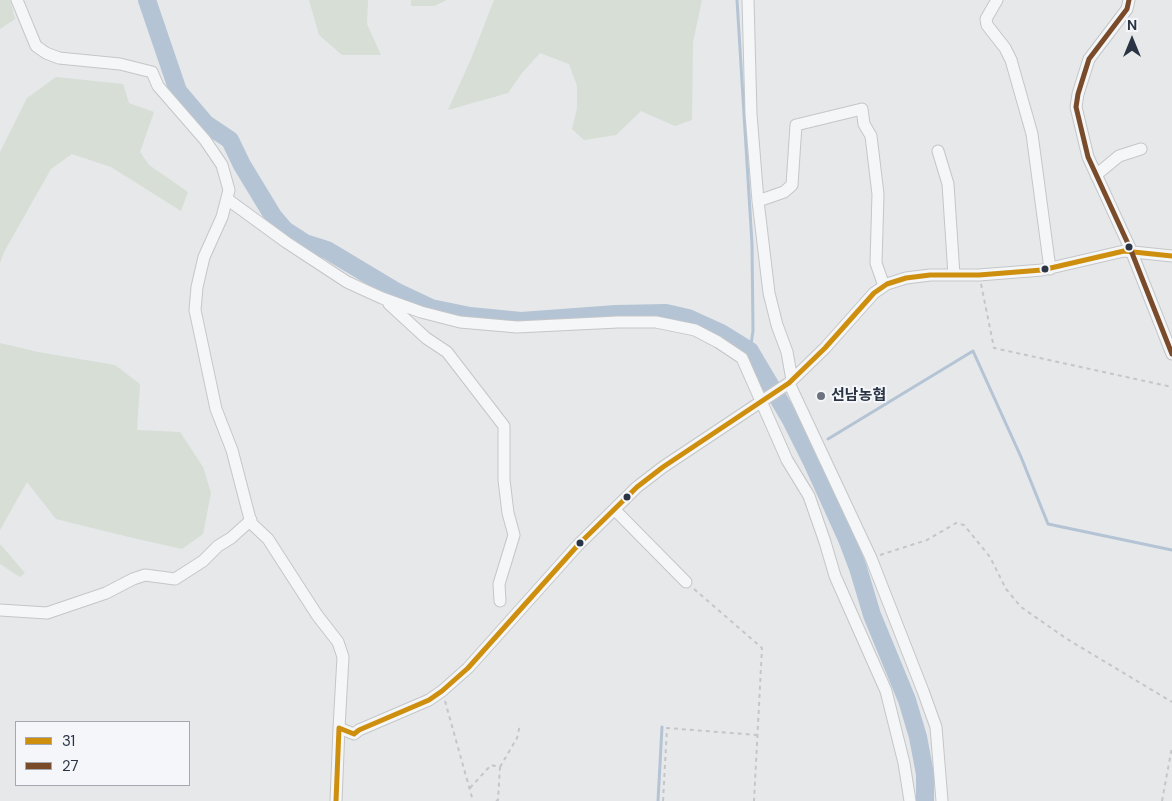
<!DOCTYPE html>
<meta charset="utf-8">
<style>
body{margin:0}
#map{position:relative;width:1172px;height:801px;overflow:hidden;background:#e6e8ea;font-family:"DM Sans",sans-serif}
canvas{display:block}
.legend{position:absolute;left:15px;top:721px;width:175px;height:65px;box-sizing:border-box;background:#f4f6f9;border:1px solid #a4a8b1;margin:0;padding:6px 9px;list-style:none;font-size:15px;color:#2b3445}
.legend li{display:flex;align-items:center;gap:10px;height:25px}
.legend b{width:25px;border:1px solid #a4a8b1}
.north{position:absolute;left:1107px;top:15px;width:50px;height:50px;-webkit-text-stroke:4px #f4f6f9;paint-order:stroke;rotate:0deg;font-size:14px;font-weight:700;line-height:20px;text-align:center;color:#2b3445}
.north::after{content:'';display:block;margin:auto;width:18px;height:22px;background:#2b3445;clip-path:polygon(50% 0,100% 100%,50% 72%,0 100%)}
</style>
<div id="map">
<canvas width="1172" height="801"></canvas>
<ul class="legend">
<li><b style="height:6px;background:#ce8f0e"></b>31</li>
<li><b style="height:6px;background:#7a4b2a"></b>27</li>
</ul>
<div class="north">N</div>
</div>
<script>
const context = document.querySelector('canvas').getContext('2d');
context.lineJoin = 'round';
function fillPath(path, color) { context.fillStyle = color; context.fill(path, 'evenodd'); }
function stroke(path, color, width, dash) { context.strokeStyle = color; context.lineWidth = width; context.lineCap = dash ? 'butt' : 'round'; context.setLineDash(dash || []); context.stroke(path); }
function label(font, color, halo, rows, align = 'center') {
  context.font = font + ' "DM Sans","Noto Sans KR",sans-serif'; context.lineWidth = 4; context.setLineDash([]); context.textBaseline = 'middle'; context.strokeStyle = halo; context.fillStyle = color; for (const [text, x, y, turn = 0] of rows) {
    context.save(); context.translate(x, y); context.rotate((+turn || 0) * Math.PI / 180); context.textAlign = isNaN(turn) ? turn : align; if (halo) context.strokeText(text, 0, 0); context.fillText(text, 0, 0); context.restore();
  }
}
fillPath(new Path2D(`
 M0,0H10L15,19L0,29Z
 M309,0H368L367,24L381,55H342L319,35Z
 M411,0H447L434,6H411Z
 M494,0H702L693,42L692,120L675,126L641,111L616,135L584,140L572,129L577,108V86L569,64L540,53L522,73L508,93L448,110L471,59Z
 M56,77L123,84L129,103L154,112L140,152L149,165L188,192L181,211L111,167L72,154L51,169L4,252L0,263V152L27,98Z
 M0,343L38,352L115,365L140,384L137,430L180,432L203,467L211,493L203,534L182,549L129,537L56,519L27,482L0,530Z
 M0,544L25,573L20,577L0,564Z`), '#d6ded6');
stroke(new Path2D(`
 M737,0L752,244L753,331L750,351
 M828,439L973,351L1021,457L1048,524L1172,550
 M658,801L662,727`), '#b4c4d5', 3);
stroke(new Path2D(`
 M147,0L178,91L206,124L230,140L242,165L273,216L285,230L305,243L327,250L397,292L431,308L470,316L521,321L616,314L666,313L688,318L721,333L750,351L791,420L812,462L847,539L858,568L872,615L907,700L918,737L925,774V801`), '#b4c4d5', 18);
const minor = new Path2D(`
 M17,0L36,46L46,53L59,58L120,64L152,72L158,86L205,140L222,165L229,190L222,217L204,257L197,287L195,310L216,409L232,450L251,523L268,539L317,615L338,642L343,657L339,728
 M748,0L751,114L758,201L769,293L777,325L787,352L792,380
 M997,0L986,19L987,25L1005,48L1011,60L1032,134L1050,269
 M1129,0L1127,9L1089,59L1078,94L1076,107L1088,157L1130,248L1172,354
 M938,151L948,184L954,275
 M1096,175L1119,156L1141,149
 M227,199L286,242L347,282L382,298L421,312L460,322L517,327L618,322H656L695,330L718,342L742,358L787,460L809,496L825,542L835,576L886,691L904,763L910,801
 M758,201L784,192L792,185L796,125L862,109L864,124L871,136L878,194L876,263L884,286
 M389,304L426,338L447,352L504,426V480L508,513L514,535L499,584L500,601
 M789,383L871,558L923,691L936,727L942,801
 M615,510L686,582
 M0,610L47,613L106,593L133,579L145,575L175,579L203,561L218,546L231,538L251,520
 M336,801L339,728L354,734L359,730L429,700L442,691L468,668L578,545L637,487L663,467L789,383L825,348L874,293L887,284L906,278L930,275H979L1042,270L1124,251L1172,256`);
stroke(minor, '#c4c6c8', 13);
stroke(new Path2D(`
 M981,284L994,348L1172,387
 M880,555L927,540L956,523L964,525L990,557L1006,589L1021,607L1067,639L1172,702
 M694,589L762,648L754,801
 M445,701L473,801
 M500,767L517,738L520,725
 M470,788L491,765L500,767L498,800L496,801
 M663,801L667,728L757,735
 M1162,801L1172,747`), '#c5c6ca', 2, [4, 4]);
stroke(minor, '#f5f6f7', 11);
stroke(new Path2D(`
 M336,801L339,728L354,734L359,730L429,700L442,691L468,668L578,545L637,487L663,467L789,383L825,348L874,293L887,284L906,278L930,275H979L1042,270L1124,251L1172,256`), '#ce8f0e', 5);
stroke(new Path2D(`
 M1129,0L1127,9L1089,59L1078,94L1076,107L1088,157L1130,248L1172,354`), '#7a4b2a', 5);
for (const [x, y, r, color] of [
 [1129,247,4.5,"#2b3445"],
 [1045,269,4.5,"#2b3445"],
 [821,396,5,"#6c737f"],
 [627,497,4.5,"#2b3445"],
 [580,543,4.5,"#2b3445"]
]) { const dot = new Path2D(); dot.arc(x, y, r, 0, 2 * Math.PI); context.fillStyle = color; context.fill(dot); stroke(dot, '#f4f6f9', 2); }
label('bold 15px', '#2b3445', '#f4f6f9', [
 ["선남농협",831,396]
], 'left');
</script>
